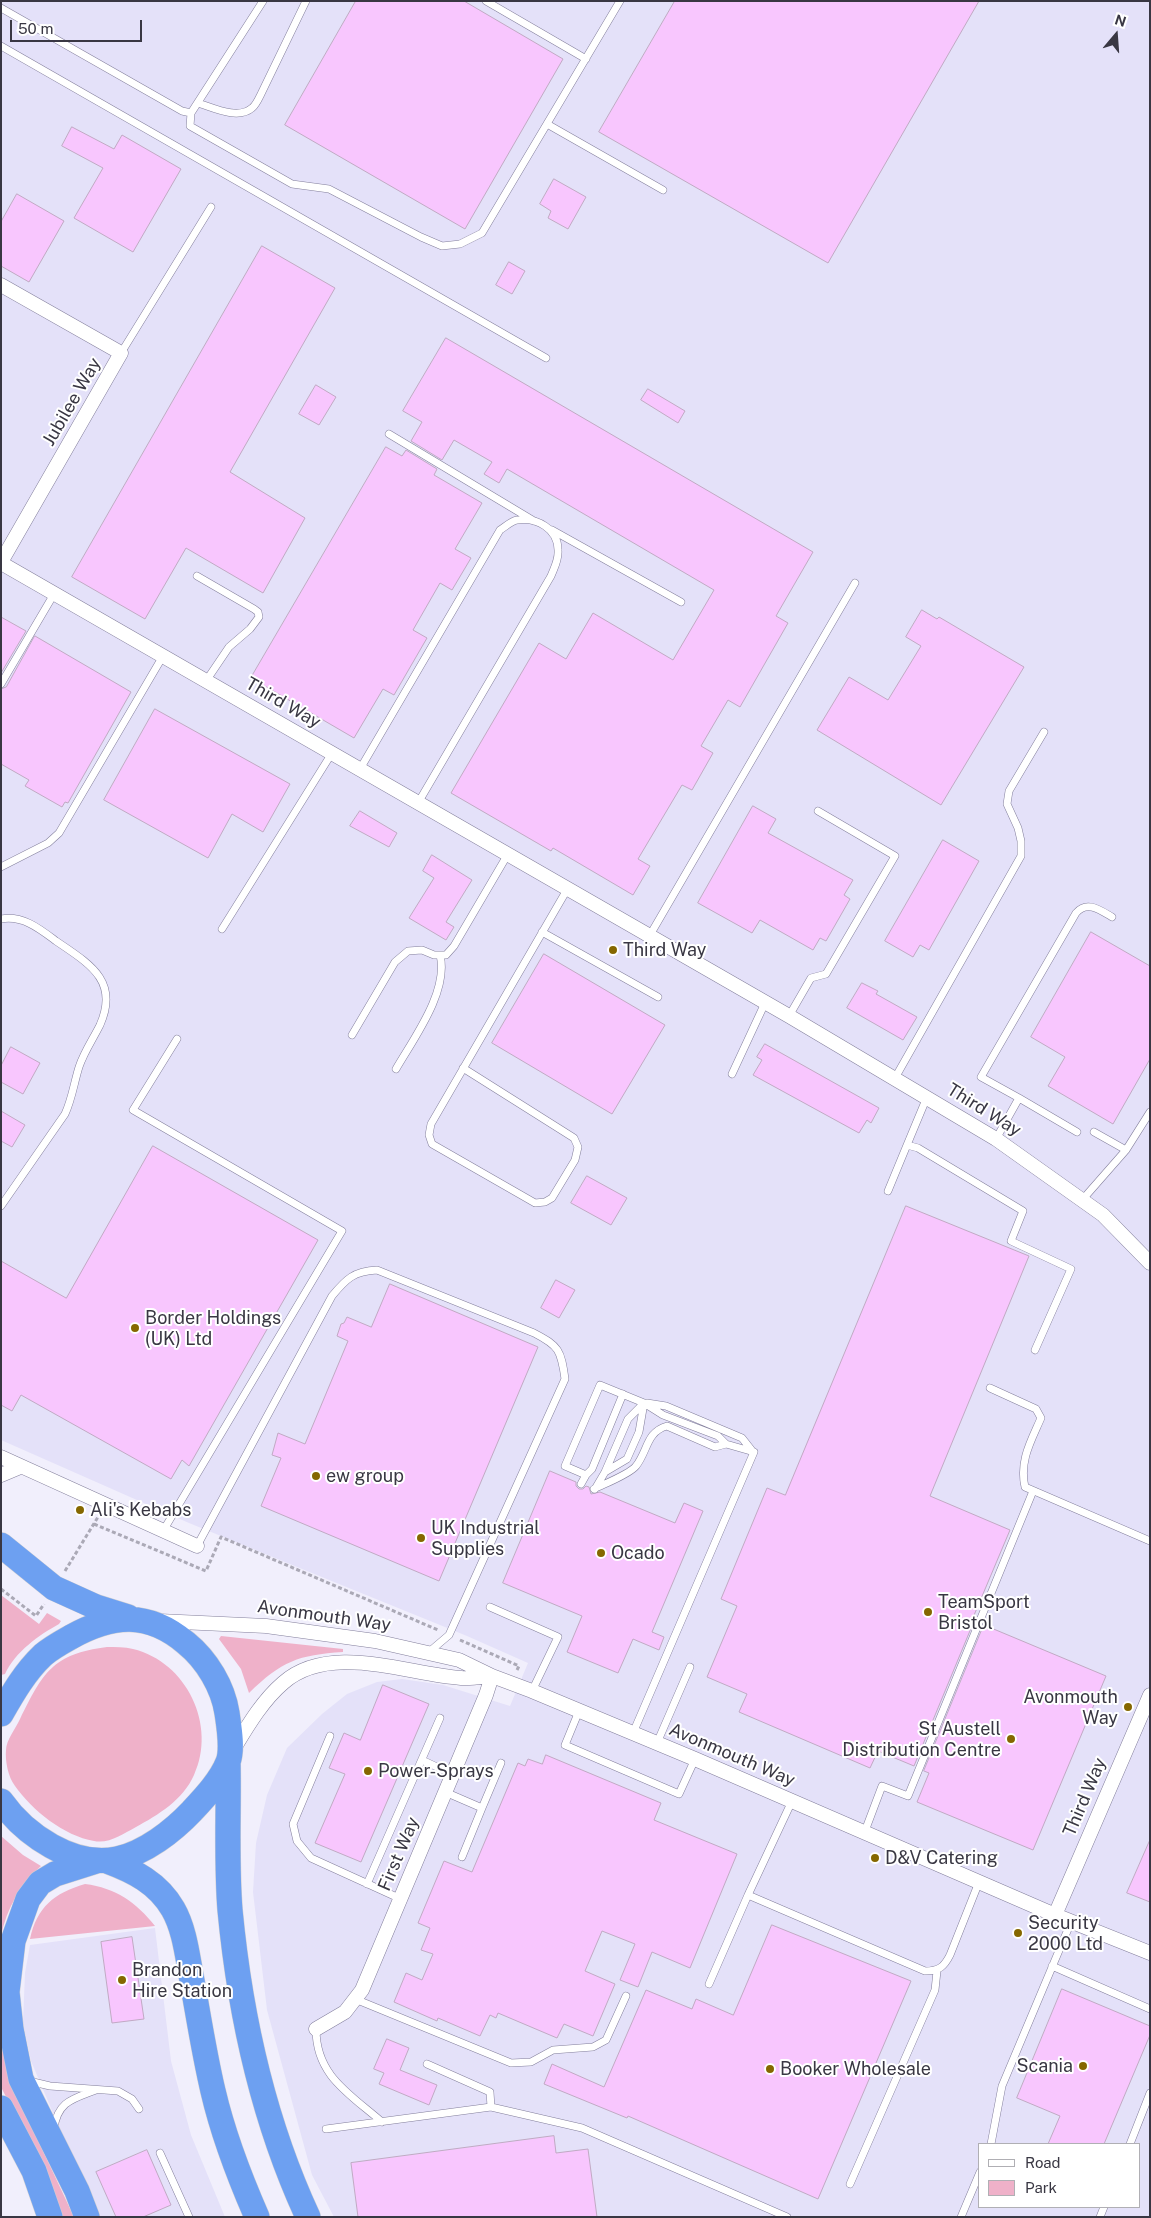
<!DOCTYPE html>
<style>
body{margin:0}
#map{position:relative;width:1151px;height:2218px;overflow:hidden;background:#f1effc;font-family:"Public Sans",sans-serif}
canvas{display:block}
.frame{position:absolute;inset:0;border:2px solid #393743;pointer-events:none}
.legend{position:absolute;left:978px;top:2143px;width:162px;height:65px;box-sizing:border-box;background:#fff;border:1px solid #b0afb4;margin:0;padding:6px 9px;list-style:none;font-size:15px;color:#393743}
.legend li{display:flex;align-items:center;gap:10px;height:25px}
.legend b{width:25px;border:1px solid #b0afb4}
.north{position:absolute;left:1091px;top:10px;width:50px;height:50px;-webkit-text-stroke:4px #fff;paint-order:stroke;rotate:18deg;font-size:14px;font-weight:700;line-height:20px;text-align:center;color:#393743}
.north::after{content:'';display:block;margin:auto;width:18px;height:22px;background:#393743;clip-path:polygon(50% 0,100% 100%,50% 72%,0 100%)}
.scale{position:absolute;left:10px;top:20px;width:132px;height:22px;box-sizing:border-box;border:2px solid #393743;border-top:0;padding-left:6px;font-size:15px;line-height:18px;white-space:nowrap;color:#393743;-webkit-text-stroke:4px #fff;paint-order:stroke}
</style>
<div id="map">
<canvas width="1151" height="2218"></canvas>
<div class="frame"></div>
<ul class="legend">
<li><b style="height:6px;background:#fff"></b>Road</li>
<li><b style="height:14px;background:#efb1c9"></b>Park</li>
</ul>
<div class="north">N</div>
<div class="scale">50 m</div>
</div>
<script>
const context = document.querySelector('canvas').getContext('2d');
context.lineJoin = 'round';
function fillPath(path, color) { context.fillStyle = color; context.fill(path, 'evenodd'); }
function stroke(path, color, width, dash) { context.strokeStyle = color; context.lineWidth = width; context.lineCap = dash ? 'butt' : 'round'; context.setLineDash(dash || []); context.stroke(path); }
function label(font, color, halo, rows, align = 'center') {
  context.font = font + ' "Public Sans",sans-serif'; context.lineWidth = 4; context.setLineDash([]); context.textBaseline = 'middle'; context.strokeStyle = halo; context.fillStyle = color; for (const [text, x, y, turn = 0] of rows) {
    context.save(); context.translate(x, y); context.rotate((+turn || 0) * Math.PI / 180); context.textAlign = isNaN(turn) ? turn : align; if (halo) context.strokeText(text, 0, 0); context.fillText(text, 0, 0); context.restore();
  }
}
fillPath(new Path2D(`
 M1,1H1150V2217H334L312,2175L267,2010L253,1892L256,1843L267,1795L287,1748L322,1714L347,1694L377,1682L402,1679L443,1685L510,1706L528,1663L467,1636L189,1523L1,1440ZM980,2144H1140V2207H980Z
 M155,1928L171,2061L191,2135L225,2217H97L31,2061L23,2023L25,1973L30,1945Z`), '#e4e1f9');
fillPath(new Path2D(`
 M1,1595L39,1624L47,1613L61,1621L59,1624C39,1635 15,1652 5,1674L1,1675Z
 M221,1636L343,1649V1652C298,1655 282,1661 249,1693L241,1669L219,1639Z
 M107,1647C115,1647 125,1647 133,1649C187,1662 217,1726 194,1775C183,1800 158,1815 136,1827C123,1834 109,1844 94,1841C64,1836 32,1810 15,1786C8,1777 5,1761 6,1750C6,1740 16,1728 20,1719C43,1673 52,1654 107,1647Z
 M1,1836L23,1855L41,1866C20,1886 7,1907 1,1936Z
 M85,1884C116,1888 136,1902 155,1926L30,1939C37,1907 54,1893 85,1884Z
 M1,2038L14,2089L74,2217H61L29,2142L1,2087Z`), '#efb1c9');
const building = new Path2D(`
 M356,1H464L563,59L465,229L285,125Z
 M675,1H979L828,263L599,132Z
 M72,127L114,149L122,135L181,169L133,252L74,218L103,168L62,146Z
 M554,179L586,197L568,229L548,218L551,211L540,204Z
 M17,194L64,221L29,282L1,266V222Z
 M262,246L335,288L230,472L305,518L263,593L186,548L145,619L72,577Z
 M509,262L525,271L512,294L496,285Z
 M446,338L813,552L776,616L788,623L740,707L728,700L701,746L713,753L692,790L682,785L638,859L650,866L633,895L553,848L551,851L451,793L539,643L566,659L593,613L673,660L714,590L507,469L499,483L484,474L492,462L454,440L442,460L411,441L422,422L403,411Z
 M316,385L336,397L319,425L299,414Z
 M648,389L685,411L678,423L641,400Z
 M386,447L402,456L406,450L437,469L434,475L482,503L455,549L471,558L452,590L440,583L413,630L427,638L394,695L383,689L354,738L251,678Z
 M922,610L937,619L939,617L1024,667L941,805L817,730L849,677L888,700L921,646L906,637Z
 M1,617L26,631L1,673Z
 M35,636L131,692L68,803L65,802L62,807L25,786L29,780L1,764V689L6,687Z
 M155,709L290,784L263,832L232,814L208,858L104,800Z
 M753,806L776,819L768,833L853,880L844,895L850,899L826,941L820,938L813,950L760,920L752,933L698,903Z
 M360,811L397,833L389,847L350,826Z
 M943,840L979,861L929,950L920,945L913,957L885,941Z
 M432,855L472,880L446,922L454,927L446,940L409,918L434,878L423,871Z
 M1091,932L1150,966V1059L1113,1124L1048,1086L1065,1057L1031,1037Z
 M544,954L665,1025L612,1114L492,1043Z
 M862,983L878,991L876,994L917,1017L903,1040L847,1008Z
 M765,1044L879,1108L871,1123L867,1120L859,1133L753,1075L762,1060L757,1057Z
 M11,1047L40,1063L23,1094L1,1082V1066Z
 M1,1111L25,1125L12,1147L1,1141Z
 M153,1146L318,1240L189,1466L182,1460L171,1479L21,1395L12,1411L1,1405V1261L66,1298Z
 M587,1176L627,1198L611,1225L571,1203Z
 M906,1206L1029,1256L930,1496L1010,1530L972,1620L974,1621L914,1766L878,1751L870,1768L739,1712L747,1694L707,1677L737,1606L721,1599L767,1488L785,1495Z
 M556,1280L575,1290L559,1318L541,1308Z
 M390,1284L538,1347L439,1581L261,1506L281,1458L272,1455L278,1433L305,1444L348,1341L337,1336L341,1324L344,1323L347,1317L371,1327Z
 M550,1471L576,1482V1486L579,1489H583L586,1486L589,1487L591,1494L600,1492L675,1523L684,1503L703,1511L652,1632L664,1637L659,1650L633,1639L618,1673L567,1652L582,1616L503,1583Z
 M984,1625L1106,1676L1033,1850L917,1802L929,1773L924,1771Z
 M383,1685L429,1704L361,1862L315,1843L345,1774L329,1768L344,1733L360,1740Z
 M546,1755L661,1803L654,1820L737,1854L690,1968L652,1952L638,1987L620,1980L635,1944L602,1931L585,1971L615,1984L593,2036L564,2024L557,2038L498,2013L496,2018L490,2015L480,2036L438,2018L437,2021L394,2002L406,1973L422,1980L433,1954L421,1950L430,1928L418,1923L444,1861L472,1872L518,1763L525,1766L528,1759L542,1764Z
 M1150,1840V1902L1127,1893Z
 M772,1925L911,1981L818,2199L628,2116L627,2118L544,2084L552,2064L604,2087L646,1990L692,2009L696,1999L733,2015Z
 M132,1937L144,2019L112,2023L101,1942Z
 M1062,1989L1150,2026V2035L1104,2144H1048L1060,2116L1017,2098Z
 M387,2039L409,2048L400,2070L437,2085L429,2105L379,2084L384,2073L374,2069Z
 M554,2136L556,2153L588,2149L597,2217H358L351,2163Z
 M147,2150L171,2205L143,2217H116L96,2172Z`);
fillPath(building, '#f8c6fe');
stroke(building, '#c1aac4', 1);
const lane = new Path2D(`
 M486,1L586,59
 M1,8L182,111L191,113L263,1
 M1,46L546,358
 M198,103C214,108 238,120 252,108C256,105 259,98 261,94L306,1
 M191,113L190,126L292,184L329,189L421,237L442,246L460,244L482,233L620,1
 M547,124L663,190
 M121,353L211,207
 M389,434L534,521
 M552,530L681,602
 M197,576L254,609L258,612L259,617L250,629L229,647L206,681
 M1,684L54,594
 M360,769L500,530C505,527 511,521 517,520C537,517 558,529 558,550C559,560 554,568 551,576L418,803
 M1,867L48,843L59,833L163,656
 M1,919C23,915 40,929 56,941C88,963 120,980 100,1025C93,1039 84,1052 79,1067C74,1083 72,1099 65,1114L1,1206
 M222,929L332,753
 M542,932L658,997
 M650,935L855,583
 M789,1016L811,978L826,974L895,856L818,811
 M352,1035L395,962L408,951L422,950L434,955H446L454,946L508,854
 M463,1068L574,1138L578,1147L575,1160L552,1198L545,1202L535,1203L432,1144L429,1135L431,1124L568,888
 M396,1069C414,1038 449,991 440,955
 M732,1074L765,1003
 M895,1078L1021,856V841L1018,828L1007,804L1009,791L1044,732
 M927,1097L907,1145L918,1148L1023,1211L1011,1241L1071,1269L1035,1350
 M1019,1098L1077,1132
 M1094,1132L1126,1150
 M996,1139L1019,1098L981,1077L1076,913C1087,900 1100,910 1112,917
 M888,1191L907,1145
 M1083,1199L1126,1150L1150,1112
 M990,1388L1036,1409L1041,1418C1031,1441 1019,1461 1025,1487L1150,1541
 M647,1403L666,1406L742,1438L753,1452
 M605,1472L627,1459L639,1432L644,1403
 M586,1475L592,1469L623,1394
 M581,1484L586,1475L565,1466L600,1385L644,1403L663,1415L718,1436L726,1444
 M594,1489C604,1484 630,1474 636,1466C648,1451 646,1432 667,1426L715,1447L726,1444L754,1452
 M595,1489L605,1472L628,1419L644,1403
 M163,1531L342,1231L133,1110L177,1039
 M197,1546L332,1296C346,1279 354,1271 377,1270L534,1333C559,1346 561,1350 565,1379L449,1635L429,1652
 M490,1607L558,1637L532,1691
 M579,1711L565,1745L679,1794L695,1759
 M633,1733L754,1452
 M330,1736L293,1824L297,1841L311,1858L401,1899
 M657,1743L690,1667
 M422,1760L452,1774
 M445,1792L482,1808L501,1763
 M865,1831L882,1786L908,1796L1033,1491
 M462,1857L482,1808
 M367,1884L440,1718
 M748,1895L925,1971C939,1971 944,1967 950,1955L979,1882
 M1052,1966L1150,2009
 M709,1984L748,1895L792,1801
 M355,1999L511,2063L531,2062L553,2050L593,2047L606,2040L626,1996
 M316,2029C316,2076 350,2094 382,2122
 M29,2081L50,2086L118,2091L132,2099L139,2109
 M491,2107L582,2128L787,2217
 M54,2128C58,2101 73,2099 96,2090
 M326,2129L491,2107L490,2092L427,2064
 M991,2144L1002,2086L1071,1922
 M1130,2144L1150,2093
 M160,2153L189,2217
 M850,2184L935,1990L937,1971
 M961,2217L980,2172
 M1100,2217L1104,2207`);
const street = new Path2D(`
 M1,285L121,353L1,562
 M1,563L789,1016L996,1139L1103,1215L1150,1263
 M1,1457L197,1546
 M1,1475L20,1467
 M159,1621L266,1626L375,1641L459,1660L492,1676L532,1691L695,1759L1055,1915L1150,1953
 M233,1750C247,1727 262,1701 283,1683C330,1642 406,1674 461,1678C471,1679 481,1677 491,1676
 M1055,1915L1150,1695
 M316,2029L345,2012L362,1990L486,1695L492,1676`);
const highway = new Path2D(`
 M1,1545L54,1588L96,1607L128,1617
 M1,1714C13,1693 25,1672 43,1655C51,1648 62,1642 71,1637C113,1614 148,1611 186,1643C207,1660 223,1687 227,1713C229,1727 233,1749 228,1762C221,1780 205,1797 192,1811C173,1831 145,1853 117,1859C73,1868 25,1835 1,1801
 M228,1762C229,1811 226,1861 230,1910C240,2015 263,2120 308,2217
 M107,1861C134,1871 158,1883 173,1909C184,1928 187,1953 191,1975C198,2013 204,2053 213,2091C223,2134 239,2176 257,2217
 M1,2108L34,2171L50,2217
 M87,2217L77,2191L21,2079L11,2029L7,1992L13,1941L28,1899L40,1883L55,1874L96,1861`);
stroke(lane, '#837f9c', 8);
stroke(street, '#837f9c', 15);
stroke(highway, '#cfcfd2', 26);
stroke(new Path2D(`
 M94,1524L206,1571L221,1537L438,1630
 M65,1571L98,1517
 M1,1589L36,1616L44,1604
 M460,1640L519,1666L517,1670`), '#aba9b6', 3, [4, 2.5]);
stroke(lane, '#fff', 7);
stroke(street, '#fff', 14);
stroke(highway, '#6da0f1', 25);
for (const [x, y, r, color] of [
 [613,950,5,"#856700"],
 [135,1328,5,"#856700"],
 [316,1476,5,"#856700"],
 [80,1510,5,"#856700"],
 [421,1538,5,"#856700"],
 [601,1553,5,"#856700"],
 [928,1612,5,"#856700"],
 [1128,1707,5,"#856700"],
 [1011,1739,5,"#856700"],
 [368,1771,5,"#856700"],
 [875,1858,5,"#856700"],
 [1018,1933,5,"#856700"],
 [122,1980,5,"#856700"],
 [1083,2066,5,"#856700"],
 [770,2069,5,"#856700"]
]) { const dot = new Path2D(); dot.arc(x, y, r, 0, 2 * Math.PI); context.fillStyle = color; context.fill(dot); stroke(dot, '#fff', 2); }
label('18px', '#393743', '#fff', [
 ["Jubilee Way",72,402,-60],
 ["Third Way",283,703,30],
 ["Third Way",984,1110,32],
 ["Avonmouth Way",324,1616,8],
 ["Avonmouth Way",732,1755,23],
 ["Third Way",1085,1797,-67],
 ["First Way",399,1854,-67]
]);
label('18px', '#393743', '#fff', [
 ["Third Way",623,950],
 ["Border Holdings",145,1318],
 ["(UK) Ltd",145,1339],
 ["ew group",326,1476],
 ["Ali's Kebabs",90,1510],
 ["UK Industrial",431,1528],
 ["Supplies",431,1549],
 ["Ocado",611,1553],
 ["TeamSport",938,1602],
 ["Bristol",938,1623],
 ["Avonmouth",1118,1697,"right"],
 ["Way",1118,1718,"right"],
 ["St Austell",1001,1729,"right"],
 ["Distribution Centre",1001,1750,"right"],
 ["Power-Sprays",378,1771],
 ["D&V Catering",885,1858],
 ["Security",1028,1923],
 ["2000 Ltd",1028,1944],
 ["Brandon",132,1970],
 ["Hire Station",132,1991],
 ["Scania",1073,2066,"right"],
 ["Booker Wholesale",780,2069]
], 'left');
</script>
